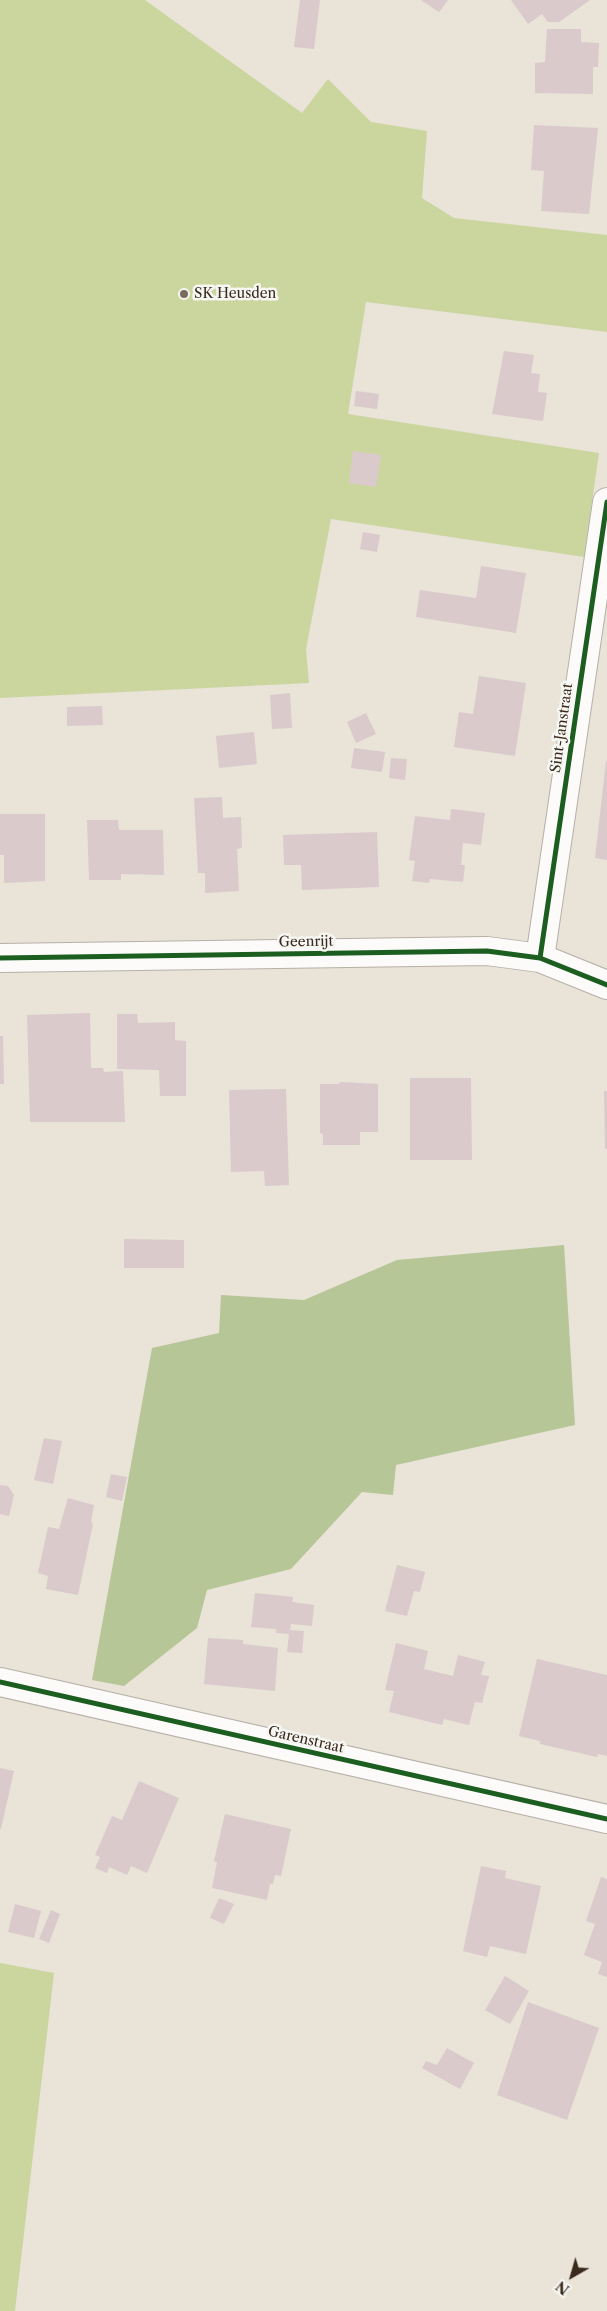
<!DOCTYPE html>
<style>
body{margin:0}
#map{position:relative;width:607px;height:2311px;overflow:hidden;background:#e9e3d8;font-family:"Libre Caslon Text",serif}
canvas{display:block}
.north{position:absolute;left:547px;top:2251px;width:50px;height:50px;-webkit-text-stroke:4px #f6f6f2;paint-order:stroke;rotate:218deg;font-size:14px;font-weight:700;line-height:20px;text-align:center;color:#3b2a1e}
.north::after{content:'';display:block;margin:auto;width:18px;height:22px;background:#3b2a1e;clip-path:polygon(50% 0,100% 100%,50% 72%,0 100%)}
</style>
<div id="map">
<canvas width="607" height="2311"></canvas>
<div class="north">N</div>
</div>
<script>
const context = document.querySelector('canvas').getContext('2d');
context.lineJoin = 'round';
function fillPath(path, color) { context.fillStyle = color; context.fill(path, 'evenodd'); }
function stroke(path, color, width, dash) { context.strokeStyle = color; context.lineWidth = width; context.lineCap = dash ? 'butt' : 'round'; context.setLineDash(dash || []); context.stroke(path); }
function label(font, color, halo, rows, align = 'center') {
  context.font = font + ' "Libre Caslon Text",serif'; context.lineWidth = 5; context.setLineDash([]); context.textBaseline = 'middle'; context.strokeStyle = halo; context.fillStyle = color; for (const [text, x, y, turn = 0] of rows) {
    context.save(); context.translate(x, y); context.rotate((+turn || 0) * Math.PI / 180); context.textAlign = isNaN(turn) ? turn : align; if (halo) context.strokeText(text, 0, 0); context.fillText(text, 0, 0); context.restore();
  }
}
fillPath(new Path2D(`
 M0,0H145L302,113L328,79L371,122L427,131L422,198L454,218L607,235V332L366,302L348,414L599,453L584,557L331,519L306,649L309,683L0,698Z
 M0,1963L54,1973L15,2311H0Z`), '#cbd59e');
fillPath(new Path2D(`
 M564,1245L575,1425L396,1465L393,1495L362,1492L291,1569L207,1590L197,1628L124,1686L92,1680L152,1348L219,1333L221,1295L304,1300L397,1260Z`), '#b6c697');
fillPath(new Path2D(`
 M300,0H320L314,49L294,47Z
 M421,0H448L439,12Z
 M511,0H590L559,22H548L542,14L528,24Z
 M547,29H581V42L599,43L598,67H593V94L535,93V63L545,62Z
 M534,125L598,128L589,214L541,211L544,171L531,170Z
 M504,351L534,355L531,373L540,374L538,392L547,393L543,421L492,414Z
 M356,391L379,394L377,409L354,406Z
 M353,451L381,455L376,487L349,483Z
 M363,532L380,535L377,552L360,549Z
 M481,566L526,573L516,633L416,617L420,590L476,598Z
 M479,676L526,683L515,756L454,747L459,712L473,714Z
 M290,693L292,728L272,729L270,695Z
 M102,706L103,725L67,726V707Z
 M366,713L376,734L356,743L347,722Z
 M254,732L257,764L219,768L216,736Z
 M354,748L385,752L382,772L351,768Z
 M391,758L407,759L405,780L389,778Z
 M606,761L607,762V860L595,858Z
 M222,797L223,818L241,817L242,848L237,849L239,891L205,893V873H198L194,798Z
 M451,809L485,813L481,845L463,843L461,865H465L463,882L430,879L429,883L412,881L415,861L409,860L415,816L450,820Z
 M0,814H45V881L4,883V855H0Z
 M87,820H118L119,830H163L164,875L121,874V880H89Z
 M377,832L379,887L302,890L301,865H284L283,835Z
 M90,1013L91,1068H103L104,1072L123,1071L125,1122H30L27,1015Z
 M117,1014H137L138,1023L175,1022V1040L186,1041V1096H160L159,1070L117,1069Z
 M0,1036H3L4,1084H0Z
 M410,1078H471L472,1160H410Z
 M340,1082L378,1084V1132H360V1145H323V1134L320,1133V1084H339Z
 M286,1089L289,1185L265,1186L264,1171L231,1172L229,1090Z
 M604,1091H607V1149H605Z
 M124,1239L184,1240V1268H124Z
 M44,1438L62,1441L53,1484L34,1480Z
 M111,1474L127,1477L122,1501L106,1497Z
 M0,1485L8,1486L14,1495L9,1516L0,1514Z
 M68,1498L94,1505L91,1522L93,1524L78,1595L46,1589L48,1576L38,1573L48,1527L59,1529Z
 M397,1565L425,1572L420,1592L414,1591L407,1616L385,1611Z
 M255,1593L293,1597L292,1602L314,1605L312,1626L291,1624L290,1630L304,1631L302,1653L287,1652L289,1634L276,1633V1629L251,1627Z
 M208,1638L243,1640V1644L278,1648L275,1691L204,1684Z
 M396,1643L428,1651L424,1669L453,1676L458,1655L485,1662L481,1675L489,1676L482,1703L475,1702L469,1725L444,1719L442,1725L389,1712L394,1691L385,1690Z
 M537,1659L607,1675V1756L598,1754L597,1757L540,1744V1741L519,1736Z
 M0,1768L14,1771L1,1829H0Z
 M139,1781L179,1798L147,1873L131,1866L127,1875L109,1867L107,1873L95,1868L100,1857L95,1855L112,1816L122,1820Z
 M225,1814L291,1829L281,1876L275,1875L273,1884H270L267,1900L212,1888L217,1862L214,1861Z
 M481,1866L506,1871L505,1878L541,1886L526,1954L490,1946L487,1957L463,1951Z
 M601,1877L607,1879V1977L598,1974L602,1962L584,1955L595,1924L586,1921Z
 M219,1898L234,1904L224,1924L210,1918Z
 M15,1904L41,1911L34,1938L8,1932Z
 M51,1910L60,1914L49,1943L39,1939Z
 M505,1976L529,1991L510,2024L485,2010Z
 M528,2002L599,2028L567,2120L497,2095Z
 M447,2048L474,2063L460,2089L422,2068L426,2061L437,2065Z`), '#dacacb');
const street = new Path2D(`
 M0,958L487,951L540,958L607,985
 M540,958L607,502
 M0,1682L607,1819`);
stroke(street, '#b6b0a8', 30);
stroke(street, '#fcfbf9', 28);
stroke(new Path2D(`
 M0,958L487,951L540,958L607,985
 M540,958L607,502
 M0,1682L607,1819`), '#1b5e20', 5);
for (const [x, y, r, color] of [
 [184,294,5,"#786b5f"]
]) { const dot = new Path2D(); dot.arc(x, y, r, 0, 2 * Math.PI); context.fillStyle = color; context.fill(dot); stroke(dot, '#f6f6f2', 2); }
label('14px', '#3b2a1e', '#f6f6f2', [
 ["SK Heusden",194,294]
], 'left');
label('14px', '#3b2a1e', '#f6f6f2', [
 ["Sint-Janstraat",562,728,-82],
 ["Geenrijt",306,942,-1],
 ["Garenstraat",306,1740,13]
]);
</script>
